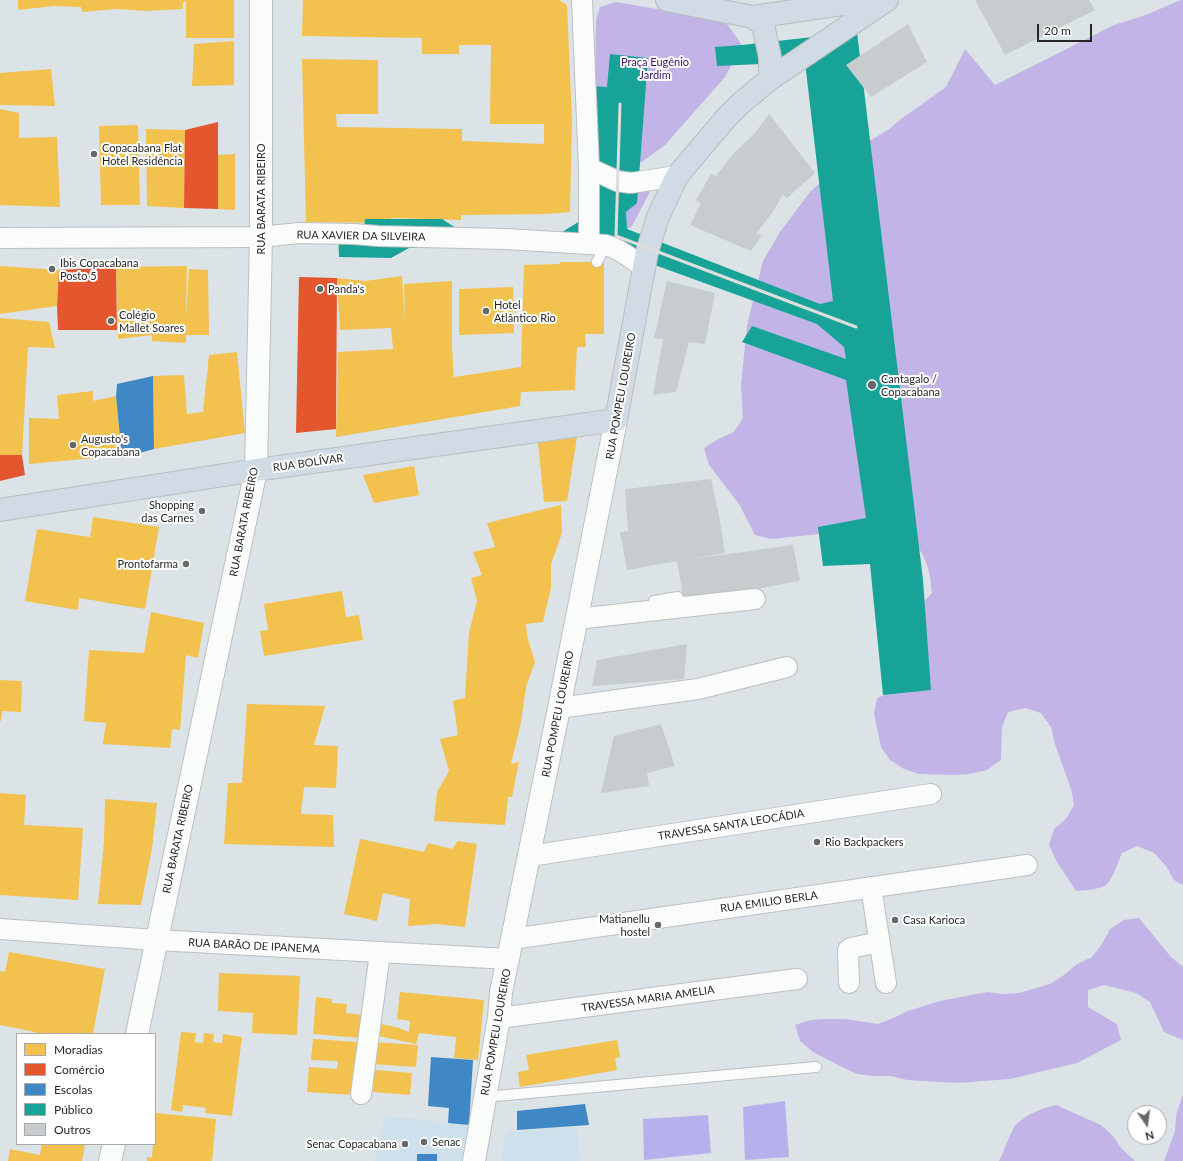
<!DOCTYPE html>
<meta charset="utf-8">
<style>
body{margin:0}
#map{position:relative;width:1183px;height:1161px;overflow:hidden;background:#dbe3e6;font-family:Lato,sans-serif}
canvas{display:block}
.legend{position:absolute;left:16px;top:1033px;width:140px;height:112px;box-sizing:border-box;background:#fff;border:1px solid #a9a9a9;margin:0;padding:5px 7px;list-style:none;font-size:12px;color:#272727}
.legend li{display:flex;align-items:center;gap:8px;height:20px}
.legend b{width:20px;border:1px solid #a9a9a9}
.north{position:absolute;left:1127px;top:1105px;width:40px;height:40px;box-sizing:border-box;background:#fff;border:1px solid #a9a9a9;border-radius:50%;rotate:166deg;font-size:11px;font-weight:700;line-height:16px;text-align:center;color:#272727}
.north::after{content:'';display:block;margin:auto;width:14px;height:18px;background:#66696a;clip-path:polygon(50% 0,100% 100%,50% 72%,0 100%)}
.scale{position:absolute;left:1037px;top:24px;width:55px;height:18px;box-sizing:border-box;border:2px solid #272727;border-top:0;padding-left:5px;font-size:12px;line-height:14px;white-space:nowrap;color:#272727;-webkit-text-stroke:3px #fff;paint-order:stroke}
</style>
<div id="map">
<canvas width="1183" height="1161"></canvas>
<ul class="legend">
<li><b style="height:11px;background:#f2c14e"></b>Moradias</li>
<li><b style="height:11px;background:#e4572e"></b>Comércio</li>
<li><b style="height:11px;background:#3f88c5"></b>Escolas</li>
<li><b style="height:11px;background:#17a398"></b>Público</li>
<li><b style="height:11px;background:#c7cccf"></b>Outros</li>
</ul>
<div class="north">N</div>
<div class="scale">20 m</div>
</div>
<script>
const context = document.querySelector('canvas').getContext('2d');
context.lineJoin = 'round';
function fillPath(path, color) { context.fillStyle = color; context.fill(path, 'evenodd'); }
function stroke(path, color, width, dash) { context.strokeStyle = color; context.lineWidth = width; context.lineCap = dash ? 'butt' : 'round'; context.setLineDash(dash || []); context.stroke(path); }
function label(font, color, halo, rows, align = 'center') {
  context.font = font + ' Lato,sans-serif'; context.lineWidth = 4; context.setLineDash([]); context.textBaseline = 'middle'; context.strokeStyle = halo; context.fillStyle = color; for (const [text, x, y, turn = 0] of rows) {
    context.save(); context.translate(x, y); context.rotate((+turn || 0) * Math.PI / 180); context.textAlign = isNaN(turn) ? turn : align; if (halo) context.strokeText(text, 0, 0); context.fillText(text, 0, 0); context.restore();
  }
}
fillPath(new Path2D(`
 M385,1116L448,1123L471,1127L464,1161H375Z
 M577,1127L580,1161H501L506,1132Z`), '#cee0eb');
fillPath(new Path2D(`
 M1181,0H1183V885L1174,880L1166,866L1154,853L1137,846L1122,853C1119,860 1112,880 1107,884C1100,890 1085,890 1076,891L1057,862L1049,845L1054,829L1066,819L1074,805L1071,789L1055,744L1051,727L1041,713L1025,708L1008,712L1002,727L1001,760L987,770L969,774L953,775L919,774L904,769L890,760L881,747L874,714L877,698L892,692L921,605L932,593C930,573 929,565 918,547L819,534L771,539L755,535L739,504L709,465L704,448L718,439L734,432L743,418L741,385L747,325L763,261L780,232L810,192L859,147L888,130L901,119L946,87L965,49L995,85L1114,25L1143,16Z
 M616,2L716,19L728,25L742,45L725,77L665,145L643,161L636,165L594,150L596,20L600,7Z
 M598,186H653L632,226L622,233Z
 M1139,918L1171,957L1183,967V1040L1164,1032L1150,1002L1136,993L1104,985L1088,990V1007L1117,1024L1121,1040L1077,1063L1010,1079L958,1083L907,1080L891,1076H874L857,1074L842,1067L813,1052L800,1041L795,1025L811,1020L827,1019H845L878,1024L893,1018L908,1011L940,1001L987,992L1003,994L1019,993L1050,984L1064,975L1077,964L1092,957L1102,944L1110,929L1124,920Z
 M1183,1094V1161H1164L1175,1131L1176,1115Z
 M1056,1105L1101,1125L1113,1136L1122,1149L1135,1161H999C1004,1151 1008,1139 1013,1129C1021,1116 1042,1108 1056,1105Z`), '#c3b4e7');
fillPath(new Path2D(`
 M785,1101L789,1157L745,1160L743,1107Z
 M708,1115L711,1153L644,1160L643,1119Z`), '#b6b1ec');
fillPath(new Path2D(`
 M18,0H234V38H186V1L183,2V9L146,11L117,9L82,12L81,7L54,6L18,10Z
 M303,0H559L567,5L572,119L570,212L546,214L461,215V220L391,218V223L306,222L302,59L378,60V114H336L337,127L462,129V141L544,144V124H490L491,45H459V54H422V38L302,36Z
 M234,41V85L192,86L194,44Z
 M51,69L55,106L0,105V73Z
 M0,109L19,113V138L57,137L60,207L0,205Z
 M138,125L140,205H101L99,126Z
 M146,129L185,130L184,208L147,206Z
 M235,154V210L218,209V155Z
 M560,262H604V334H585L586,347H577L575,390L521,392L520,406L336,437L338,352L393,349L391,328L340,330L337,278L365,281L402,276L405,324L404,284L452,281V348L455,397L454,377L521,367L524,265L560,264Z
 M0,266L59,270L57,306L0,314Z
 M187,266L186,320L189,269L208,270L209,335H186V343L152,341V335L118,339L116,267Z
 M513,287L514,333L459,335V289Z
 M0,318L49,322L55,348L28,347L22,455H0Z
 M237,352L245,433L154,449L153,376L184,375L187,414L203,412L209,355Z
 M93,391V401L116,396L121,451L95,458L29,464V418L59,419L57,395Z
 M577,437L567,501L544,502L538,443Z
 M414,466L419,495L374,503L363,475Z
 M561,505L562,533L551,564V588L543,622L526,624L527,636L535,662L526,687L521,722L511,764L519,762L512,797H508L505,825L434,821L437,792L449,771L440,739L458,735L453,701L465,698L469,633L477,601L471,578L482,575L473,552L495,547L487,523Z
 M93,517L159,527L145,609L79,598L78,610L25,601L37,529L90,537Z
 M342,591L346,617L359,615L363,640L264,656L260,631L268,630L264,604Z
 M151,612L204,623L198,658L186,655L180,730L172,729L170,748L103,744L106,723L84,721L89,650L144,653Z
 M0,680L22,681L21,712L2,711L1,721H0Z
 M247,704L325,706L314,745L338,746L336,788L304,787L301,814L333,815L334,847L224,844L228,783H242Z
 M0,793L26,795L24,825L83,828L78,900L0,895Z
 M105,799L157,803L152,848L141,905L98,904L104,842Z
 M360,839L424,852L428,843L452,849L458,841L477,844L465,927L437,924L408,926L410,899L383,893L377,921L344,914Z
 M9,952L105,969L93,1034H35V1032L0,1025V971L5,972Z
 M219,973L300,976L297,1035L252,1033L253,1013L218,1011Z
 M400,992L484,1000L478,1060L454,1058L456,1037L419,1033L416,1044L379,1036L382,1024L399,1028L409,1032L410,1021L397,1019Z
 M316,997L332,999V1003L347,1004L346,1013L363,1015L360,1038L313,1034Z
 M181,1032L196,1033L195,1042L203,1043L204,1033L214,1034L213,1042L222,1043L223,1034L242,1037L232,1116L205,1113L206,1108L183,1105L182,1112L171,1110Z
 M313,1039L358,1042L354,1095L307,1092L309,1067L337,1069L338,1061L311,1060Z
 M617,1040L620,1057L615,1058L617,1070L520,1087L518,1072L529,1070L526,1055Z
 M374,1042L418,1045L416,1067L372,1064Z
 M375,1070L412,1073L410,1095L373,1092Z
 M156,1113L216,1119L212,1161H147V1157L152,1158L153,1144H155Z
 M42,1144H85L82,1161H8L10,1149L40,1155Z`), '#f2c14e');
fillPath(new Path2D(`
 M218,122V209L184,208L185,130Z
 M116,267L117,330H58L57,306L59,270Z
 M299,277L337,278L336,429L296,433Z
 M0,455H22L25,475L0,481Z`), '#e4572e');
fillPath(new Path2D(`
 M153,376L154,449L122,458L116,396L117,384Z
 M431,1057L473,1060L469,1125L448,1123L449,1108L428,1106Z
 M585,1104L589,1125L517,1130V1111Z
 M417,1154H437V1161H417Z`), '#3f88c5');
fillPath(new Path2D(`
 M857,32L923,580L931,690L883,695L870,564L823,566L818,527L866,518L846,380L742,342L752,326L846,359L844,347L817,324L608,248H409L391,258L339,257L338,226H364L365,219H442L456,228L562,232L580,221V85L607,87L610,54L648,58L637,203L626,212L627,229L820,304L833,301L805,62L717,66L715,47L742,45Z`), '#17a398');
fillPath(new Path2D(`
 M975,0H1089L1095,10L1005,55Z
 M908,24L927,62L871,97L846,65Z
 M769,114L815,173L787,198L783,195L772,213L756,234L762,235L751,251L690,225L701,203L696,200L711,174L716,176L733,154L755,133Z
 M667,281L715,293L705,344L689,342L676,392L653,395L663,339L654,338Z
 M711,479L719,515L725,553L693,559L793,545L800,581L684,602L677,561L627,570L620,532L628,531L625,489Z
 M687,644L684,679L592,686L597,660Z
 M661,724L675,766L647,773L649,786L601,793L614,736Z`), '#c7cccf');
const service = new Path2D(`
 M597,262L606,245
 M654,601L678,597
 M485,1097L816,1067`);
const minor = new Path2D(`
 M582,0L589,168V244
 M589,168L617,181L631,183L677,176
 M0,238L261,237L299,233L354,234L378,236L506,239L606,245C620,249 632,259 643,267
 M577,619L755,599
 M559,708L698,689L787,667
 M530,856L931,794
 M871,887L886,983
 M0,929L157,940L509,959
 M512,939L1027,865
 M849,983L848,950L851,948L879,942
 M499,1018L797,979
 M361,1094L380,953`);
const tertiary = new Path2D(`
 M474,1161L499,1018L501,992L512,939L559,708L616,420`);
const secondary = new Path2D(`
 M137,1034L256,470L261,237V0
 M110,1161L114,1144`);
const primary = new Path2D(`
 M667,0L753,17L870,0
 M753,17L763,25L770,57V79
 M0,510L256,470L616,420L647,252L658,217L677,176L726,118L740,104L770,79L887,0`);
stroke(service, '#bebfbf', 12);
stroke(minor, '#bebfbf', 22);
stroke(tertiary, '#bebfbf', 24);
stroke(secondary, '#bebfbf', 24);
stroke(primary, '#bbbdbf', 24);
stroke(service, '#fafbfb', 10);
stroke(minor, '#fafbfb', 20);
stroke(tertiary, '#fafbfb', 22);
stroke(secondary, '#fafbfb', 22);
stroke(primary, '#d0dbe6', 22);
stroke(new Path2D(`
 M620,104L616,236L856,327`), '#dddddc', 3);
for (const [x, y, r, color] of [
 [94,154,4,"#66696a"],
 [52,269,4,"#66696a"],
 [320,289,4,"#66696a"],
 [486,311,4,"#66696a"],
 [111,321,4,"#66696a"],
 [872,385,5,"#66696a"],
 [73,445,4,"#66696a"],
 [202,511,4,"#66696a"],
 [186,564,4,"#66696a"],
 [817,842,4,"#66696a"],
 [895,920,4,"#66696a"],
 [658,925,4,"#66696a"],
 [424,1142,4,"#66696a"],
 [405,1144,4,"#66696a"]
]) { const dot = new Path2D(); dot.arc(x, y, r, 0, 2 * Math.PI); context.fillStyle = color; context.fill(dot); stroke(dot, '#fff', 1.5); }
label('11px', '#3f1367', '#fff', [
 ["Praça Eugênio",655,62],
 ["Jardim",655,75]
]);
label('11px', '#272727', '#fff', [
 ["Copacabana Flat",102,148],
 ["Hotel Residência",102,161],
 ["Ibis Copacabana",60,263],
 ["Posto 5",60,276],
 ["Panda's",328,289],
 ["Hotel",494,305],
 ["Atlântico Rio",494,318],
 ["Colégio",119,315],
 ["Mallet Soares",119,328],
 ["Cantagalo /",881,379],
 ["Copacabana",881,392],
 ["Augusto's",81,439],
 ["Copacabana",81,452],
 ["Shopping",194,505,"right"],
 ["das Carnes",194,518,"right"],
 ["Prontofarma",178,564,"right"],
 ["Rio Backpackers",825,842],
 ["Matianellu",650,919,"right"],
 ["hostel",650,932,"right"],
 ["Casa Karioca",903,920],
 ["Senac",432,1142],
 ["Senac Copacabana",397,1144,"right"]
], 'left');
label('11px', '#272727', '#fff', [
 ["RUA BARATA RIBEIRO",261,199,-90],
 ["RUA XAVIER DA SILVEIRA",361,236,1],
 ["RUA POMPEU LOUREIRO",621,396,-80],
 ["RUA BOLÍVAR",308,463,-8],
 ["RUA BARATA RIBEIRO",244,522,-79],
 ["RUA POMPEU LOUREIRO",558,714,-79],
 ["TRAVESSA SANTA LEOCÁDIA",731,825,-9],
 ["RUA BARATA RIBEIRO",178,839,-78],
 ["RUA EMILIO BERLA",769,902,-8],
 ["RUA BARÃO DE IPANEMA",254,946,3],
 ["TRAVESSA MARIA AMELIA",648,999,-8],
 ["RUA POMPEU LOUREIRO",496,1032,-80]
]);
</script>
